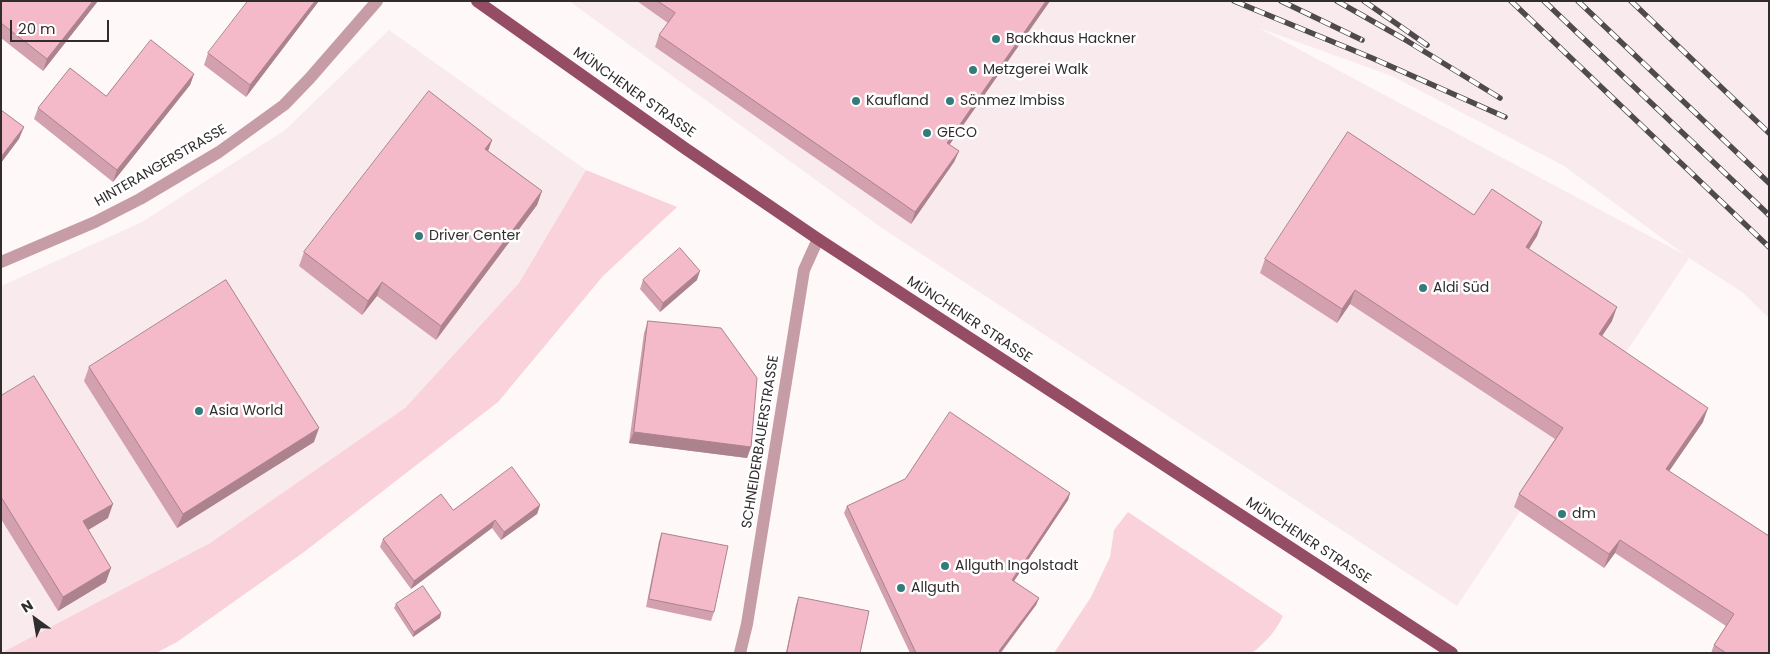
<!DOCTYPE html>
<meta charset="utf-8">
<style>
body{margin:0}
#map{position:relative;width:1770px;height:654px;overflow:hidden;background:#fef8f9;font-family:Poppins,sans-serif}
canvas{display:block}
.frame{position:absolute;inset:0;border:2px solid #312d2e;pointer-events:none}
.north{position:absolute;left:10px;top:594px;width:50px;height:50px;-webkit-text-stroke:4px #fff;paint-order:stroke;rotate:328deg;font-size:14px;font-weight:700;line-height:20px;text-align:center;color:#312d2e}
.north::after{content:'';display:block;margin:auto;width:18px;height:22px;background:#312d2e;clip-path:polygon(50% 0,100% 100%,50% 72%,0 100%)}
.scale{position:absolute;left:10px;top:20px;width:99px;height:22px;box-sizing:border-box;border:2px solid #312d2e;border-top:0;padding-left:6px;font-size:15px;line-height:18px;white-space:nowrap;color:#312d2e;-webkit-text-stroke:4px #fff;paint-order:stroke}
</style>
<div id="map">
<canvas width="1770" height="654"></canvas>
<div class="frame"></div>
<div class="north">N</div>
<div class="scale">20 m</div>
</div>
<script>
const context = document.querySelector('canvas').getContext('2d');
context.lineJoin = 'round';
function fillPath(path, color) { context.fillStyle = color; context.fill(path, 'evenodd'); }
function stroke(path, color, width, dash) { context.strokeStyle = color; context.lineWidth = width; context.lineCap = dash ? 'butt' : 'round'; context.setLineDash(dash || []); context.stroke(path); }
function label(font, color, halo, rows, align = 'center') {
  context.font = font + ' Poppins,sans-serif'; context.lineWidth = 5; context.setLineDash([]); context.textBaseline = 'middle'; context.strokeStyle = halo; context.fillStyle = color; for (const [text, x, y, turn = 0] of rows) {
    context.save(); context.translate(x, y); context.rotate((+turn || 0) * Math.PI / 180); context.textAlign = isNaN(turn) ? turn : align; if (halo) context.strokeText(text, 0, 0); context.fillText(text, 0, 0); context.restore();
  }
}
fillPath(new Path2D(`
 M569,1H1769V318L1742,292L1689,258L1457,606L882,228ZM1259,28L1392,76L1564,166L1685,255Z
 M389,30L586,170L519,283L405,408L210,543L1,653V286L142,222L285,130Z`), '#f9eaed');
fillPath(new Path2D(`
 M586,170L677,207L603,276L498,402L304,552L177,642L156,653H1L210,543L405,408L519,283Z
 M1128,512L1283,616C1276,631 1265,643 1252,653H1054L1091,597L1110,557L1114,530Z`), '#fad2dc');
stroke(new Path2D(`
 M1,262L95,222L140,199L219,152L284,105L310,78L377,1
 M740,653L747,624L804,270L818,239`), '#c69ca7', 12);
stroke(new Path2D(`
 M477,1L686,149L818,239L1452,653`), '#944d64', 12);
const rail = new Path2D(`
 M1234,1L1372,58L1505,117
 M1281,1L1362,40
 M1337,1L1404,39L1500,98
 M1364,1L1427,45
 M1511,1L1769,247
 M1544,1L1769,215
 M1578,1L1769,183
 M1631,1L1769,133`);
stroke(rail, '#4f4a4b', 5.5);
stroke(rail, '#fff', 4, [11]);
fillPath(new Path2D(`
 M1,1H98L43,71L1,38Z
 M637,1H1050L949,145L959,151L954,162L911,224L655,47L659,35L668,23Z
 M318,2L246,97L204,65L208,53Z
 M194,74L190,85L113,182L34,119L38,108L106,96Z
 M492,140L488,151L542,191L537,205L436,340L377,296L362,315L299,266L304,252Z
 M1542,222L1537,236L1529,249L1612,321L1602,336L1703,422L1669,471L1769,653H1711L1714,645L1726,626L1615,553L1604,568L1514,507L1519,494L1555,439L1350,304L1337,323L1260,273L1265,259Z
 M643,280H697L660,312L640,289Z
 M648,321L751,447L747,458L629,443L644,333Z
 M89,367L314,442L177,528L84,381Z
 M1,396L108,518L88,530L106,582L58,611L1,519Z
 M1070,493L1068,500L1014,581L1039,598L1036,605L1001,653H910L844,513L847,506Z
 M540,505L537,514L501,540L492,528L411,589L380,547L383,539L453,510Z
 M662,533L714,612L711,621L646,607L659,541Z
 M799,597L860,653H786L796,605Z
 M396,604L441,613L440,618L413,637L394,608Z`), '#d2a0ae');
fillPath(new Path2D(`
 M93,1H98L43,71L47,59Z
 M315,1H319L246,97L250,85Z
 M1046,1H1050L943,154L947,143Z
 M194,74L190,85L113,182L117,170Z
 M24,127L19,139L1,163V157Z
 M492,140L487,154L485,149Z
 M959,151L954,162L911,224L915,212Z
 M542,191L537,205L436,340L441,326Z
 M1542,222L1537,236L1521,261L1526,247Z
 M700,271L697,280L660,312L663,303Z
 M382,282L377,296L362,315L368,301Z
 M1355,290L1350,304L1337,323L1342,309Z
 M1617,307L1612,321L1594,348L1599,334Z
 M1708,408L1703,422L1661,483L1666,469Z
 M319,428L314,442L177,528L183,514Z
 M634,432L751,447L747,458L629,443Z
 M1070,493L1068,500L1010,587L1012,580Z
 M113,504L108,518L78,536L83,521Z
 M540,505L537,514L501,540L504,532Z
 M495,520L492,528L411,589L414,581Z
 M1620,540L1615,553L1604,568L1609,554Z
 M111,568L106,582L58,611L63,597Z
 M1039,598L1036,605L1000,653L999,651Z
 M441,613L440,618L413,637L414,632Z`), '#ab828d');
const building = new Path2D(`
 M1,1H93L47,59L1,23Z
 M248,1H315L250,85L208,53Z
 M658,1H1046L947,143L959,151L915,212L659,35L675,13Z
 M151,40L194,74L117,170L38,108L70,68L106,96Z
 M429,91L492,140L485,149L542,191L441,326L382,282L368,301L304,252Z
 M1,110L24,127L1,157Z
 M1348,132L1474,215L1492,189L1542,222L1526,247L1617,307L1599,334L1708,408L1666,469L1769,536V653H1726L1714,645L1734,614L1620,540L1609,554L1519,494L1563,428L1355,290L1342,309L1265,259Z
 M680,248L700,271L663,303L643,280Z
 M226,280L319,428L183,514L89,367Z
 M648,321L721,328L757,378L751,447L634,432Z
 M34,376L113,504L83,521L111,568L63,597L1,497V396Z
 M950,412L1070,493L1012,580L1039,598L999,651L1001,653H916L847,506L905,479Z
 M512,467L540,505L504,532L495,520L414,581L383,539L441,494L453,510Z
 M662,533L728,546L714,612L649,599Z
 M423,586L441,613L414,632L396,604Z
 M799,597L869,611L860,653H787Z`);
fillPath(building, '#f4baca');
stroke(building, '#ab828d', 1);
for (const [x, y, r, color] of [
 [996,39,5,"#337c7b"],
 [973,70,5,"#337c7b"],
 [856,101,5,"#337c7b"],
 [950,101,5,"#337c7b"],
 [927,133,5,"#337c7b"],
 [419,236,5,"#337c7b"],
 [1423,288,5,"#337c7b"],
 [199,411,5,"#337c7b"],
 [1562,514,5,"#337c7b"],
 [945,566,5,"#337c7b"],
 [901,588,5,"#337c7b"]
]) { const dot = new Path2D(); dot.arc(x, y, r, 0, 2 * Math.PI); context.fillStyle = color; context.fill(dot); stroke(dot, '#fff', 2); }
label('14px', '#312d2e', '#fff', [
 ["Backhaus Hackner",1006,39],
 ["Metzgerei Walk",983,70],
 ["Kaufland",866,101],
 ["Sönmez Imbiss",960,101],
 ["GECO",937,133],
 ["Driver Center",429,236],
 ["Aldi Süd",1433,288],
 ["Asia World",209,411],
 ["dm",1572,514],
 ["Allguth Ingolstadt",955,566],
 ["Allguth",911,588]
], 'left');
label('14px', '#312d2e', '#fff', [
 ["MÜNCHENER STRASSE",634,93,35],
 ["HINTERANGERSTRASSE",161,166,-30],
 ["MÜNCHENER STRASSE",969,320,33],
 ["SCHNEIDERBAUERSTRASSE",761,442,-81],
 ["MÜNCHENER STRASSE",1308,541,33]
]);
</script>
